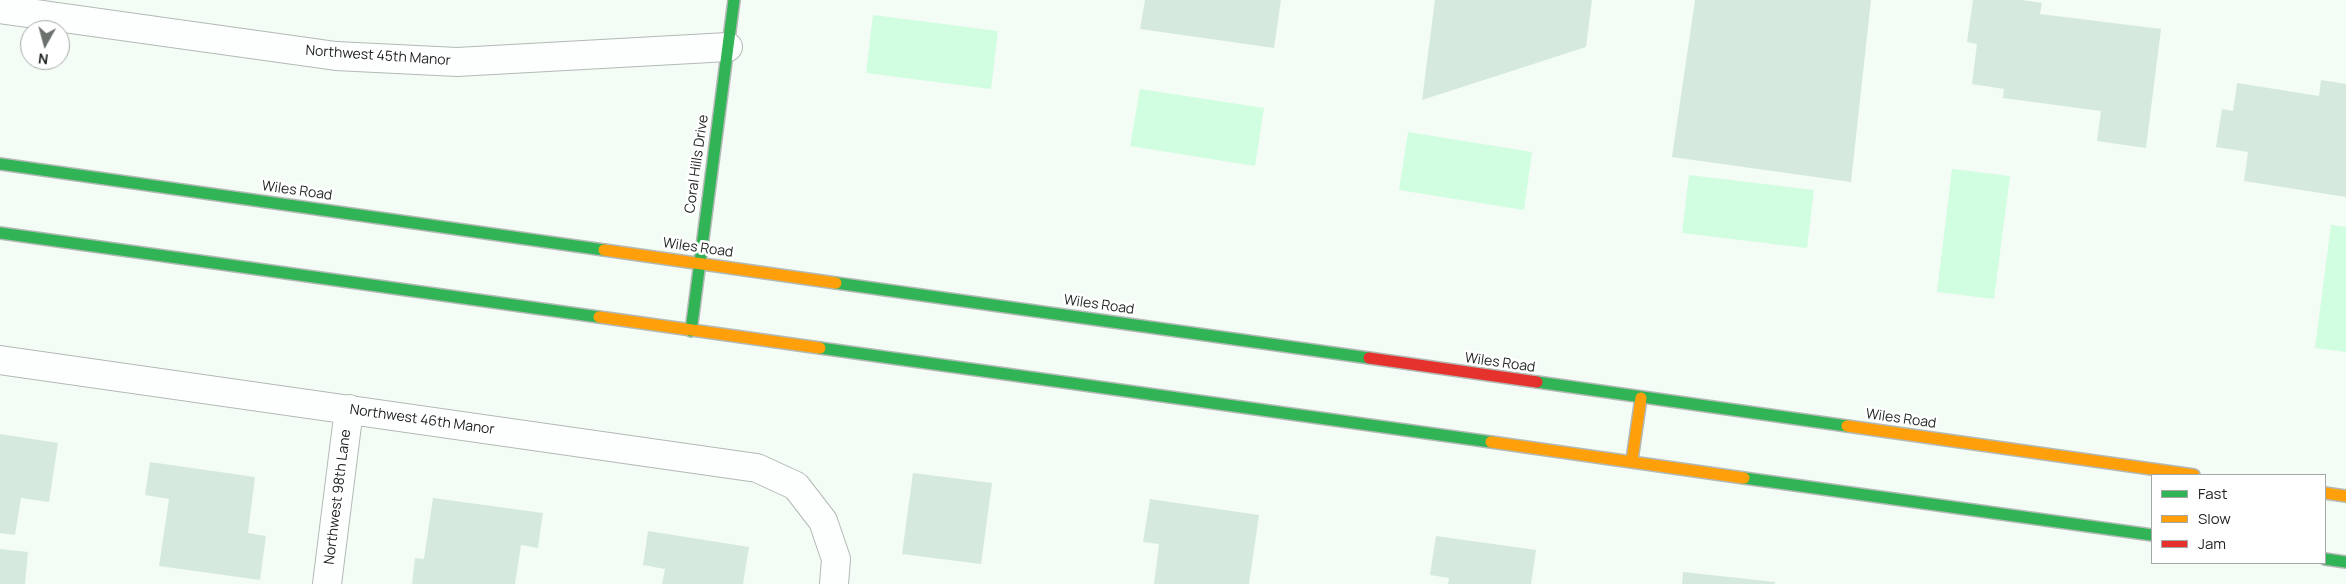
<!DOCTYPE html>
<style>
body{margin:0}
#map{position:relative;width:2346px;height:584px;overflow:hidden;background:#f4fcf6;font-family:Manrope,sans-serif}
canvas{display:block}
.legend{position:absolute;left:2151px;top:474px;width:175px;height:90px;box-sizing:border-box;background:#fff;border:1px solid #a6a8a7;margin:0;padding:6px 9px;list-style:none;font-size:15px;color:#212622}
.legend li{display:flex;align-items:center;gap:10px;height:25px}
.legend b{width:25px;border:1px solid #a6a8a7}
.north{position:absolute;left:20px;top:20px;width:50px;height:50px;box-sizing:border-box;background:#fff;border:1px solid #a6a8a7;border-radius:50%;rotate:187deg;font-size:14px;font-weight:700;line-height:20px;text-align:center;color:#212622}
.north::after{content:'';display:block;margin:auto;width:18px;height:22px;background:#6b716c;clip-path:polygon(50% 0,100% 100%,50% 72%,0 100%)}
</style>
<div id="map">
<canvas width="2346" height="584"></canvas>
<ul class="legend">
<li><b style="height:6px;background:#30b455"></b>Fast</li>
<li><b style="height:6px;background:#ff9f0a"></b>Slow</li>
<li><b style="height:6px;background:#e5322d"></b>Jam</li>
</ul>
<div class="north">N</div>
</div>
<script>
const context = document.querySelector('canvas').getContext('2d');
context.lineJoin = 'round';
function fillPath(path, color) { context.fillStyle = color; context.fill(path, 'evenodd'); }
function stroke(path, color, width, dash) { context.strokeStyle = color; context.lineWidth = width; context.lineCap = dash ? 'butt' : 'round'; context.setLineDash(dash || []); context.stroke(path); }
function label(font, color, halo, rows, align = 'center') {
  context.font = font + ' Manrope,sans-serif'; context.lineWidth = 5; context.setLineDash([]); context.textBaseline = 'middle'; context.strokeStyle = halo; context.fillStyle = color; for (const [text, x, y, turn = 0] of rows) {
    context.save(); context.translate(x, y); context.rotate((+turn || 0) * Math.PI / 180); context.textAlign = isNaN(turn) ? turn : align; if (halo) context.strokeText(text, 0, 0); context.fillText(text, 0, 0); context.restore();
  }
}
fillPath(new Path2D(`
 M873,15L998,31L991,89L866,73Z
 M1140,89L1264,108L1255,166L1130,146Z
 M1408,132L1532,152L1524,210L1399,190Z
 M1952,169L2010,176L1994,299L1937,292Z
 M1689,175L1814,190L1807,248L1682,233Z
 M2331,225L2346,227V352L2315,348Z`), '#d1fde0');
fillPath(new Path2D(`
 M1145,0H1281L1274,48L1140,29Z
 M1435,0H1592L1586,47L1422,100Z
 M1695,0H1871L1851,182L1672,157Z
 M1973,0H2022L2042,3L2040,14L2161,29L2146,148L2097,141L2101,111L2003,98L2004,89L1972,84L1977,44L1967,42Z
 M2321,80L2346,84V197L2244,181L2248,152L2216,147L2222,109L2233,111L2237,83L2319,96Z
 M0,434L58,443L49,502L21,498L15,535L0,533Z
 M150,462L255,477L248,533L266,536L260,580L159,566L169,499L145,495Z
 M913,473L992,483L981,564L902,554Z
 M433,498L543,513L538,548L521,545L515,584H412L415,558L424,559Z
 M1150,499L1259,515L1249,584H1154L1159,544L1143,542Z
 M648,531L749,547L743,584H662L665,569L643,565Z
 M1436,536L1536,550L1531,584H1448L1449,578L1430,575Z
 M0,549L28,552L25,584H0Z
 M1683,572L1775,582V584H1682Z`), '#d5eadd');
const street = new Path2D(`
 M0,9L336,56L457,62L728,47
 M0,360L757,468L796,486L823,521L836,559L834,584
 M327,584L349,409`);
const fast = new Path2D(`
 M0,164L604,250
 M0,233L599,317
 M836,283L1369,358
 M691,331L734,0
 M820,348L1491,442
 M1537,382L1847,426
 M1744,478L2152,535
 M2325,559L2346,562`);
const slow = new Path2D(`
 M604,250L836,283
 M599,317L820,348
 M1847,426L2194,475
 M1491,442L1744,478
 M1632,460L1641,398
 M2325,493L2346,496`);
const jam = new Path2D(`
 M1369,358L1537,382`);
stroke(street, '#b3b9b5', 30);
stroke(fast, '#b3b9b5', 14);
stroke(slow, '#b3b9b5', 14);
stroke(jam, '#b3b9b5', 14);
stroke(street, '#fdfffe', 28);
stroke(fast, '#30b455', 11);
stroke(slow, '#ff9f0a', 11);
stroke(jam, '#e5322d', 11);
label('14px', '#212622', '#fff', [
 ["Northwest 45th Manor",378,56,4],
 ["Coral Hills Drive",697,164,-82],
 ["Wiles Road",297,191,8],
 ["Wiles Road",698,248,8],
 ["Wiles Road",1099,305,8],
 ["Wiles Road",1500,363,8],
 ["Wiles Road",1901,419,8],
 ["Northwest 46th Manor",422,420,8],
 ["Northwest 98th Lane",338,497,-83]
]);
</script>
